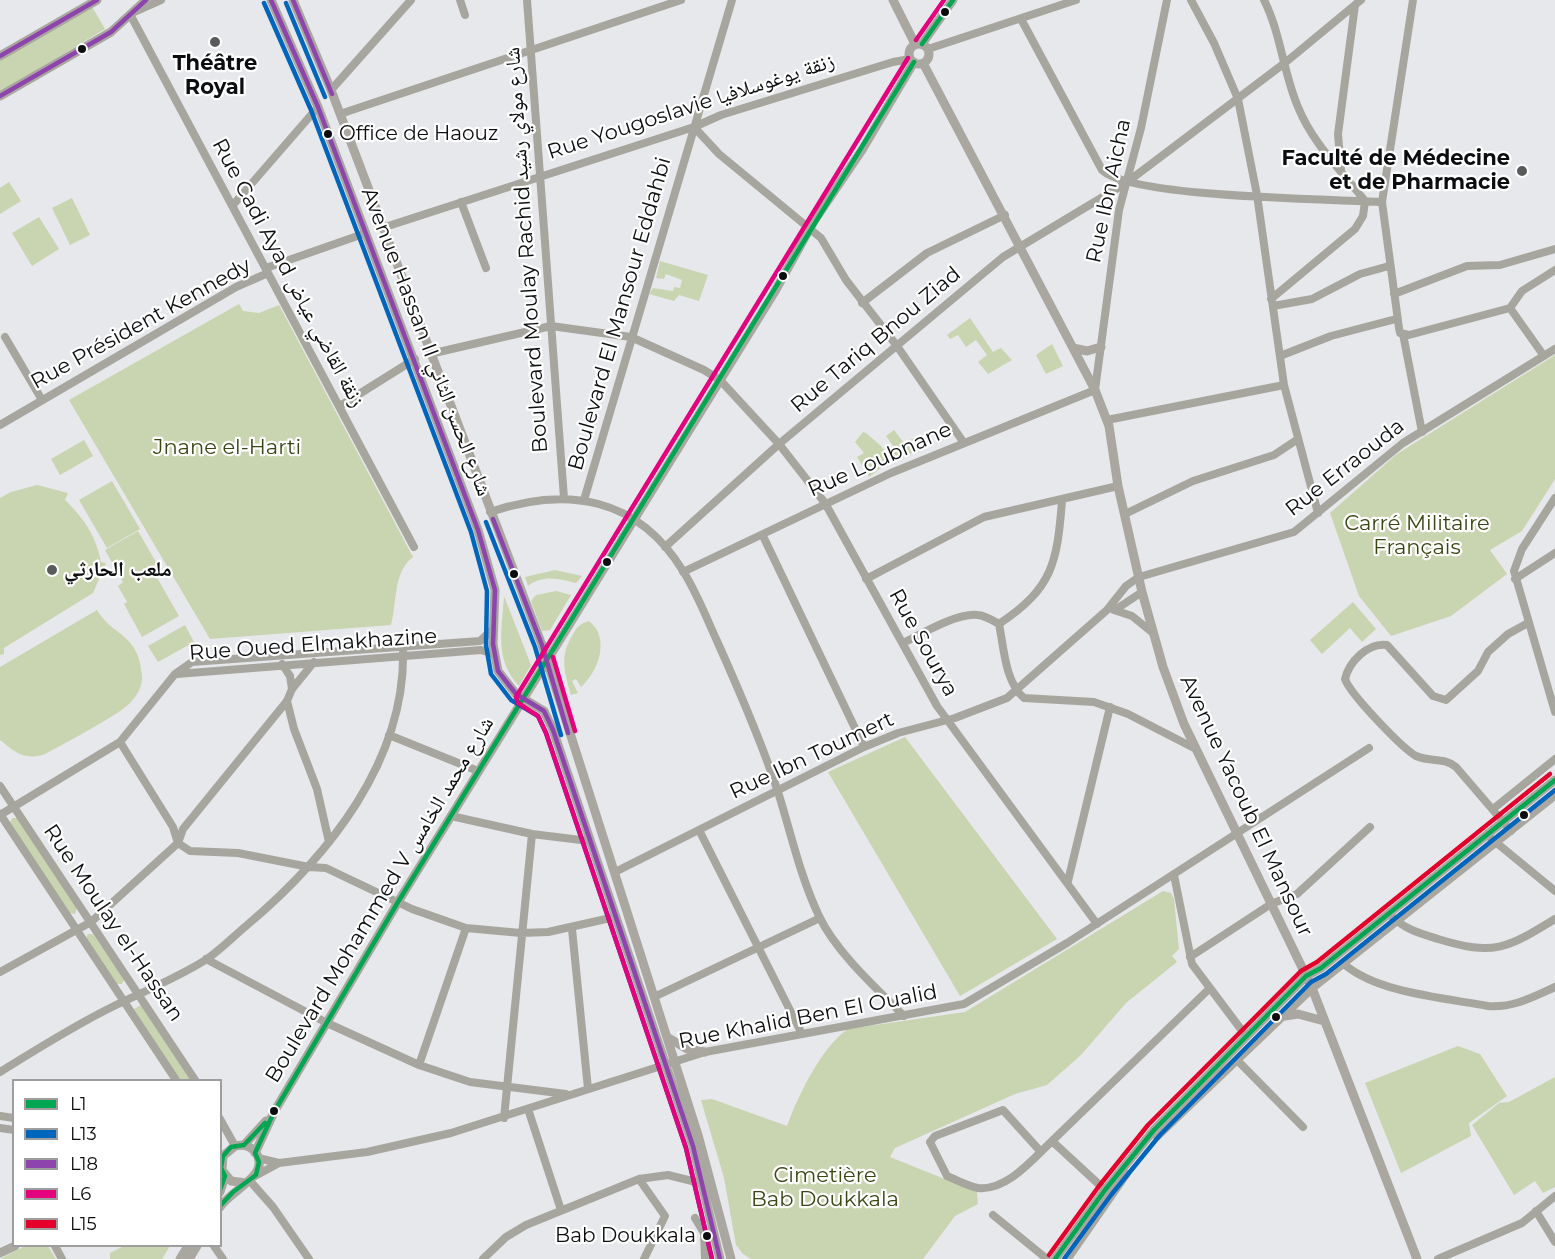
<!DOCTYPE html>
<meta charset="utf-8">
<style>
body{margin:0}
#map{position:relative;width:1555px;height:1259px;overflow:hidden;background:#e6e8eb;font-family:Montserrat,sans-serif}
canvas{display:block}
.legend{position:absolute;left:12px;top:1079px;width:210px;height:168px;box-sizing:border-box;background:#fff;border:2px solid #9e9e9f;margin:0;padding:8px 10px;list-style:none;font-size:18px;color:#0c0d0f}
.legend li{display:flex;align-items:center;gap:12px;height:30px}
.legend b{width:30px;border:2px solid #9e9e9f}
</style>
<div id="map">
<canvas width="1555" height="1259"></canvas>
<ul class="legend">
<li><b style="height:8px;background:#00a651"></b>L1</li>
<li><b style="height:8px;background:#0065bd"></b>L13</li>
<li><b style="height:8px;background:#8e44ad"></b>L18</li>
<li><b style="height:8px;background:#e5007d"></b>L6</li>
<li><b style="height:8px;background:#e4002b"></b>L15</li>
</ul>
</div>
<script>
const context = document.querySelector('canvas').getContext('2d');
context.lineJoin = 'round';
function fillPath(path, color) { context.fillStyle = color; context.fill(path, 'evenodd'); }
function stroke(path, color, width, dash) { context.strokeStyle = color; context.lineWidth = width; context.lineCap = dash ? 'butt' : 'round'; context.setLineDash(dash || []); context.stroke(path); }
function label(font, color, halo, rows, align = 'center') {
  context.font = font + ' Montserrat,"Noto Naskh Arabic",sans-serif'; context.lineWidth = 4.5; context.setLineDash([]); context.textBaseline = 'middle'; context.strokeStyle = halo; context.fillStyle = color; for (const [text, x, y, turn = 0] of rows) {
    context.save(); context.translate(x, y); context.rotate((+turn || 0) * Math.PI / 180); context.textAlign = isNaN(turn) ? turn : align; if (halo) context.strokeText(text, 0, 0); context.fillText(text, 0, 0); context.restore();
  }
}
fillPath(new Path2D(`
 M91,5L105,29L0,92V60Z
 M9,182L21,201L0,214V188Z
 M72,198L90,235L70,245L52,208Z
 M39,217L59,249L32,266L12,233Z
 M660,261L708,275L699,301L679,295L674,301L649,294L653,288L673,291L674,287L680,288L682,280L666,274L664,279L656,278Z
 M239,304L243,311L259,313L279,305L413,557C393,572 397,603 391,625L210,639L69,400Z
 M970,318L993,352L1001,348L1012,360L988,374L978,362L987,355L976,340L966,347L958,335L950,339L947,335Z
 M1052,344L1063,366L1046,374L1036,355Z
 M1555,355V479L1522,531L1490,550L1507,574L1451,616L1391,636L1359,596L1330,513L1397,454Z
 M894,430L904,443L914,438L921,449L885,465L869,477L857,457L864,453L855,442L863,432L866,433L881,446L888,456L896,450L886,436Z
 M84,440L93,456L60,475L51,459Z
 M112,481L140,529L107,548L79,500Z
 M37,485L68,493L65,500C84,518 96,536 101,562L106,563L93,593L4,648V654L0,655V498L11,492Z
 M138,531L157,564L151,567L179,616L142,637L124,604L127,602L118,586L123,582L105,550Z
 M555,570L582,576L576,583C561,579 542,574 528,586L525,577Z
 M556,591L571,595L550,630L542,631L531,601L536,595Z
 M504,596L531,665L519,686C494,660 502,629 504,596Z
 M1353,602L1376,629L1362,642L1350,628L1322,654L1310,640Z
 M97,610C113,637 138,632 142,675C143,686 137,696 129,704C118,715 62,745 45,754C41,756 33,757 27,756C17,755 8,746 0,740V667Z
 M589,621C611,638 598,672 581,687L576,679L572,681L578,693L571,695C565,673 559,657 572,636C577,627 579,624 589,621Z
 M185,625L194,642L158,662L148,646Z
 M905,737L1057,939L960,996L828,772Z
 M12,818H17L77,908L75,914L69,913L10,823Z
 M1163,891L1171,893L1174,899L1179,949L1172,956L1177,962L1126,1003L1081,1055L1047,1085L1015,1094L895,1148L890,1157L977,1192L978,1204L955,1216L923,1259H751L743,1254L736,1245L724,1178L701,1100L712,1099L787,1126C798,1096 822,1046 848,1029L965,1012Z
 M88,934H93L124,979L122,984H116L86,939Z
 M141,1005L191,1080H180L134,1009Z
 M1458,1046L1480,1054L1507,1096L1469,1123L1471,1136L1401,1173L1365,1083Z
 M1555,1077V1187L1543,1193L1535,1181L1514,1195L1472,1125L1499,1103L1509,1102Z
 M25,1246H48L56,1259H0Z
 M124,1246H170L162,1259H110V1253Z`), '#c9d5b0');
stroke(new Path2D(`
 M460,0L465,15
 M527,0L564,498
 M1191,0L1214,43L1238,99L1257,195L1284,385L1318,513
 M1264,0C1281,34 1283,72 1298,107C1313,144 1341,170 1365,201L1363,216L1355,229L1271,299
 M1413,0L1382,202L1399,328L1400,333L1409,335L1510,308
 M134,12L161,0
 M131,16L414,547
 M1021,19L1102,170C1130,198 1332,199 1382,202
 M928,49L1076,0
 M331,90L411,0
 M340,114L681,0
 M694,127L719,154L821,238L846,280L897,346L964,443
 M1341,170L1338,134L1355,5
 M461,202L486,268
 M233,205L318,107
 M382,228L694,127L721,115L893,62L910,59
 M266,268L366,233
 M1394,294L1467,266L1500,265L1555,249
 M862,303L927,253L1005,215
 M1273,306L1312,299L1360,274L1389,266
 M1510,308L1522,291L1555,270
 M1510,308L1544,356
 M1403,334L1422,432
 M5,337L42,400
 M430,354L551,326L631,337L704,370L720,380L779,444L825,503L937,706L1097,924
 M1280,356L1331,336L1396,319
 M340,406L415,359
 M1107,420L1284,385
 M0,425L236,287L268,273
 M1555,498L1522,549L1514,571L1555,712
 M584,500L732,0
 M490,512C567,486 638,497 683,571C697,593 706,617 717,641C739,690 761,740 778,792C791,833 800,876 819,916C836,952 876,988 904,1016
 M1125,514L1193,481L1274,455L1298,439
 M763,536L864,747
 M665,547L779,444L1003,257L1126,183L1286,62L1361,0
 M683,572L891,473L1095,390L1119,210L1141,128L1167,0
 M866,579L984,517L1118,486
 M1515,579L1555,553
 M1114,610L1132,616L1153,633
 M1115,610L1142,592
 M999,624C1053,588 1057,563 1062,501
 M903,643C921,634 958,612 978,615C986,616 992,620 999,624C1004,648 1005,682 1024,698L1094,702L1128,714L1196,749
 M282,664L290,676L292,689
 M177,674L481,650L494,654
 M287,701L294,729L317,789L329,842
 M389,735L478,771
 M120,742L173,827L178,843
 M0,786L195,1080
 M1493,809L1555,759
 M0,814L176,1080
 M0,815L120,742L175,674L192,662L480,641L494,628
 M451,816L532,834L589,841
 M699,830L801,1032
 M1511,831L1456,767C1444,757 1429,762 1416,756C1402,748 1350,694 1345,679C1349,662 1368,642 1387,645L1433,696L1446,700L1478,671L1488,652L1508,634L1528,623
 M1487,835L1555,891
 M178,843L190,851L238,853L309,867L326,868L412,909L466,928L521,933L548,932L615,917
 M615,872L864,747L898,733L955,718L1007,698L1107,610L1126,586L1139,577L1294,532L1403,443L1555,349
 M1174,875L1192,964L1246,1036
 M1068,881L1110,707
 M1389,914C1404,929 1418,933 1438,939C1494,956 1506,949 1555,919
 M572,929L588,1089
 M1190,957L1271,904L1297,894L1370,827
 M206,959L327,1023L419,1065L470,1082L566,1094
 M1344,964C1377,993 1445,998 1488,1006C1513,1008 1533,997 1555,987
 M0,972L91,922L178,843L183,829L287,701L292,689L314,662
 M654,997L820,918
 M1237,1060L1303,1127
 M419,1065L466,928
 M0,1072C37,1049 75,1025 114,1006C145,991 179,977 207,959C221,949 233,937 246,926C328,857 407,760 403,647
 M528,1109L561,1210
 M0,1116L14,1118
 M504,1118L532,834
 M220,1119L235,1146
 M0,1128L14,1130
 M1052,1141L1105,1190
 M1041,1152L1003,1110L935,1136L930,1142L947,1176C957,1180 968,1186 978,1188C1007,1191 1033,1159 1052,1141L1209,989
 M258,1158L279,1163
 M255,1176L279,1163L367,1152L451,1133L705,1052L964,1004L1067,943L1369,748
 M639,1179L665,1216L644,1259
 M250,1181L273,1207L309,1259
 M1536,1211L1555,1242
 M993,1215L1047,1259
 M695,1218L704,1233L705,1259
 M55,1246L62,1259
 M214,1246L223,1259
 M483,1259L506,1237L526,1225L639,1179L668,1175L704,1184
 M1438,1259L1522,1223L1555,1196`), '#a7a69e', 8);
stroke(new Path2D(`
 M271,0L318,107L478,530L495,590L493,644L498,671L516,694L544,711L553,730L693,1146L720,1259
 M293,0L331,90L542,645L698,1135L731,1259
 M893,0L915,44
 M922,44L953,0
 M909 54a10 10 0 1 1 20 0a10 10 0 1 1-20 0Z
 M0,56L97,0
 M923,63L1095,390L1109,426L1118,486L1142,592L1163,667L1184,724L1312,988L1417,1259
 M0,96L111,32L146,0
 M1073,348L1087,351L1101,347
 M1285,1016L1298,1014L1324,1021
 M667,1037L687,1049L705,1052
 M1157,1136L1312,988L1555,795
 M244,1145L266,1121
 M255,1153L274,1112L398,902L774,293L814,221L862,150L914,62
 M220,1192L225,1176
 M220,1207C231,1190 271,1175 256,1153C251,1146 243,1144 235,1146L223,1156L222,1170L231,1181L246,1183
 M0,1253L15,1246
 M180,1259L188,1246
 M189,1259L197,1246
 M1055,1259L1105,1190L1154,1130L1306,976L1321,968L1555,780
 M1067,1259L1126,1174`), '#a9a7a0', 9);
stroke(new Path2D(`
 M922,44L953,0
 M220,1190L225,1176L221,1168L223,1156L231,1147L244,1145L265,1123
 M220,1206L233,1192L256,1175L259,1162L255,1153L274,1112L398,902L914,62
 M1055,1259L1105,1190L1154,1130L1306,976L1321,968L1555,780`), '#00a651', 4.5);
stroke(new Path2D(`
 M264,3L311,110L471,532L487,591L486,645L491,674L511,700L538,716L546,733L686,1148L712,1259
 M286,3L325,97
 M486,522L535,647L561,735
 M1064,1259L1111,1195L1160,1135L1311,982L1326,974L1555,790`), '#0065bd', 4.5);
stroke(new Path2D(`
 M271,0L318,107L478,530L495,590L493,644L498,671L516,694L544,711L553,730L693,1146L720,1259
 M293,0L332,94
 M0,56L97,0
 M0,96L111,32L146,0
 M493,519L542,645L568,733`), '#8e44ad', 4.5);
stroke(new Path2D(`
 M916,40L944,0
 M553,657L575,731
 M712,1259L686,1148L546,733L538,716L518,703L516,697L908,58`), '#e5007d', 4.5);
stroke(new Path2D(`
 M1049,1255L1099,1186L1148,1125L1301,971L1317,962L1550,774`), '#e4002b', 4.5);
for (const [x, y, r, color] of [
 [945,12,5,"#0c0d0f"],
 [215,42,6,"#585a5c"],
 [82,49,5,"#0c0d0f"],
 [328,134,5,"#0c0d0f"],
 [1522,171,6,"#585a5c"],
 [783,276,5,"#0c0d0f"],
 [607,562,5,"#0c0d0f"],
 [52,570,6,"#585a5c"],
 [514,574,5,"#0c0d0f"],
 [1524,815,5,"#0c0d0f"],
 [1276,1017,5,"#0c0d0f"],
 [274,1111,5,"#0c0d0f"],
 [707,1236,5,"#0c0d0f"]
]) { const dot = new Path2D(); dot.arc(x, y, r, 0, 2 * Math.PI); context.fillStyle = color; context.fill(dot); stroke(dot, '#fff', 2); }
label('20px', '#0c0d0f', '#fff', [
 ["Office de Haouz",339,134],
 ["Bab Doukkala",696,1236,"right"]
], 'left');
label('bold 21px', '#0c0d0f', '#fff', [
 ["Théâtre",215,64],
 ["Royal",215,88],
 ["Faculté de Médecine",1510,159,"right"],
 ["et de Pharmacie",1510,183,"right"],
 ["ملعب الحارثي",64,570,"left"]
]);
label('21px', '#0c0d0f', '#fff', [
 ["Rue Yougoslavie زنقة يوغوسلافيا",691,107,-18],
 ["Rue Ibn Aicha",1109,191,-78],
 ["Boulevard Moulay Rachid شارع مولاي رشيد",527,250,-94],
 ["Rue Cadi Ayad زنقة القاضي عياض",288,273,62],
 ["Boulevard El Mansour Eddahbi",620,314,-74],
 ["Rue Président Kennedy",141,324,-29],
 ["Rue Tariq Bnou Ziad",876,340,-40],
 ["Avenue Hassan II شارع الحسن الثاني",426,342,69],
 ["Rue Loubnane",880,460,-24],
 ["Rue Erraouda",1345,468,-38],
 ["Rue Sourya",923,643,61],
 ["Rue Oued Elmakhazine",313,645,-4],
 ["Rue Ibn Toumert",812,756,-25],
 ["Avenue Yacoub El Mansour",1246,806,65],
 ["Boulevard Mohammed V شارع محمد الخامس",380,900,-59],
 ["Rue Moulay el-Hassan",113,923,56],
 ["Rue Khalid Ben El Oualid",808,1017,-11]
]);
label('21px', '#3a4612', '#fff', [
 ["Jnane el-Harti",227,448],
 ["Carré Militaire",1417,524],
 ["Français",1417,548],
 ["Cimetière",825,1176],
 ["Bab Doukkala",825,1200]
]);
</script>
